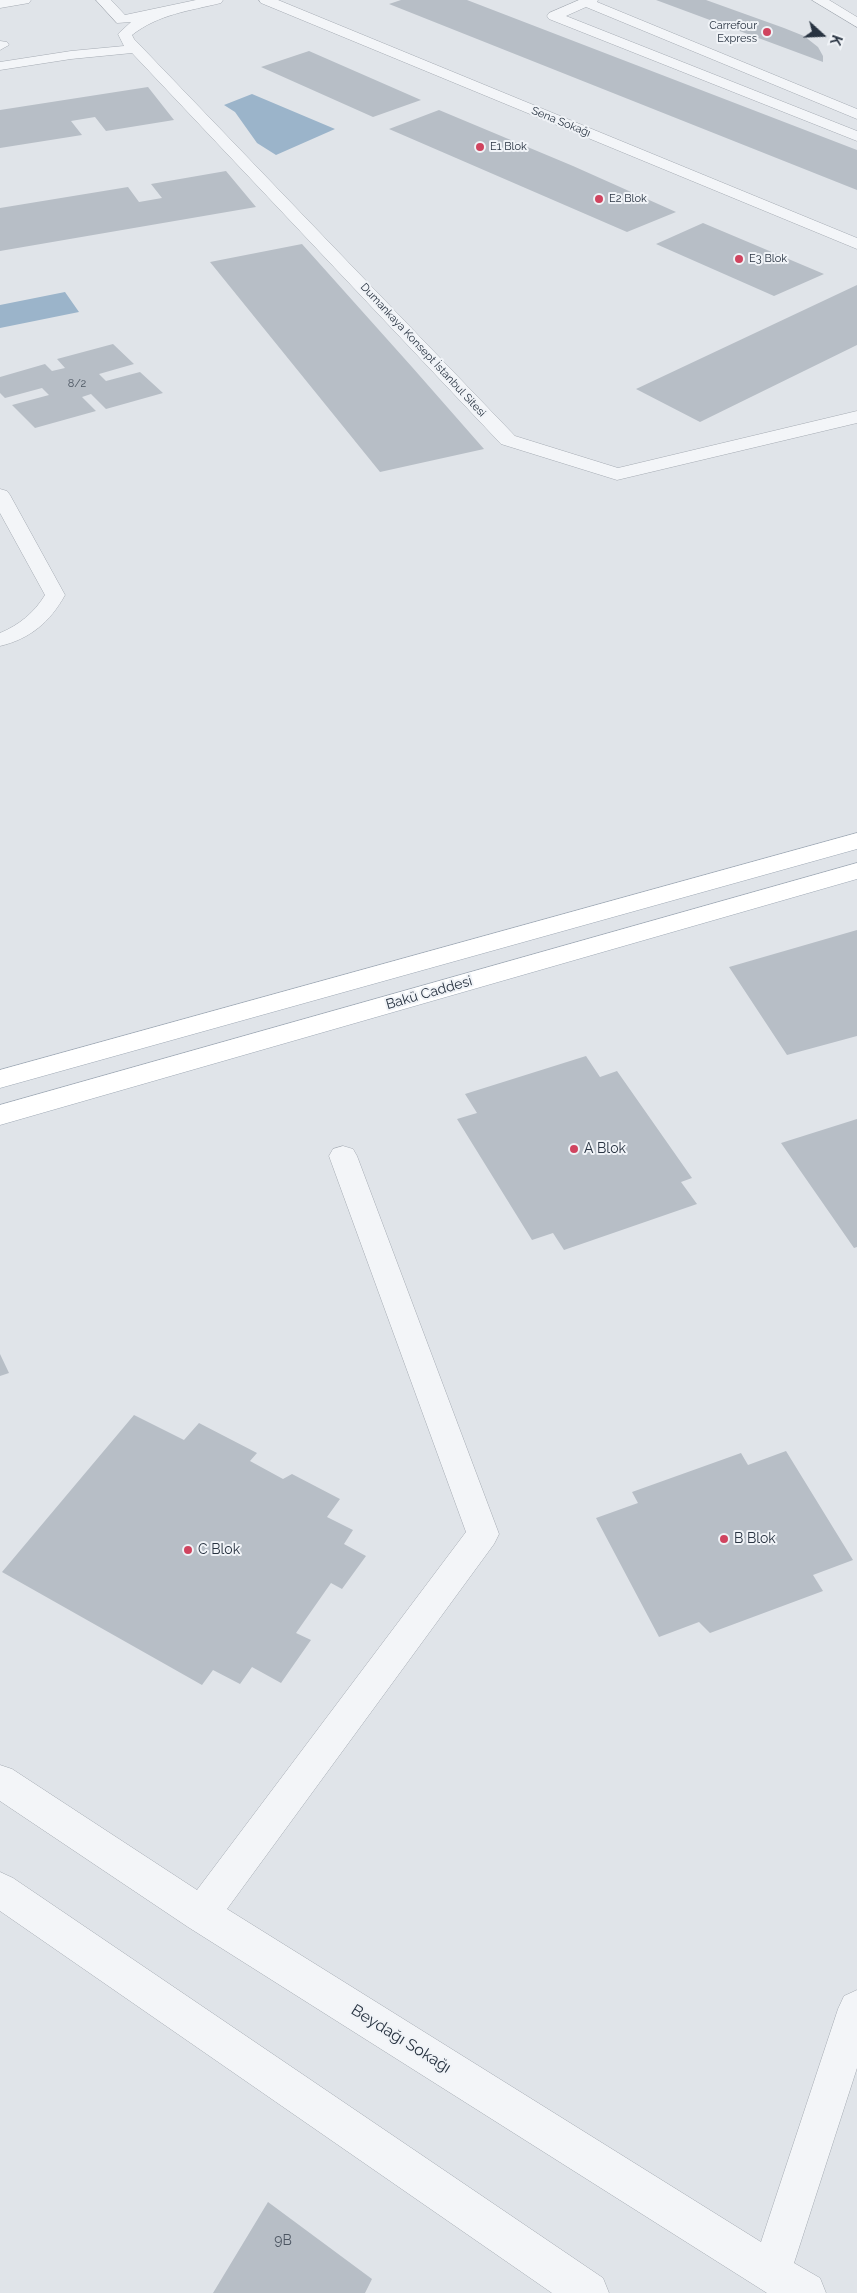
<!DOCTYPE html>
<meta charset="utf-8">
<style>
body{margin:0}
#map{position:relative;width:857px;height:2293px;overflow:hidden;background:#e0e4e9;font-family:Raleway,sans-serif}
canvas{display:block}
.north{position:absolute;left:797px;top:10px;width:50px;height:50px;-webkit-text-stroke:4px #f0f3f7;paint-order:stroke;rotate:110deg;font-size:14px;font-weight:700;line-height:20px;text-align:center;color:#283341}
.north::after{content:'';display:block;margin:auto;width:18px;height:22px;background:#283341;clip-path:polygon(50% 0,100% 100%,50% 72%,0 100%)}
</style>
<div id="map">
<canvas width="857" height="2293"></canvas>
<div class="north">K</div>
</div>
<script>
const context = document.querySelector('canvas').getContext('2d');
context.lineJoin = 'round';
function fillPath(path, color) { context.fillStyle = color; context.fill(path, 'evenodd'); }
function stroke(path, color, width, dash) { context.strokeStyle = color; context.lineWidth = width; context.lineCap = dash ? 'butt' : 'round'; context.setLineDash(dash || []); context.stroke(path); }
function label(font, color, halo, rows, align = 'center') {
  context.font = font + ' Raleway,sans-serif'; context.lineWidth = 4; context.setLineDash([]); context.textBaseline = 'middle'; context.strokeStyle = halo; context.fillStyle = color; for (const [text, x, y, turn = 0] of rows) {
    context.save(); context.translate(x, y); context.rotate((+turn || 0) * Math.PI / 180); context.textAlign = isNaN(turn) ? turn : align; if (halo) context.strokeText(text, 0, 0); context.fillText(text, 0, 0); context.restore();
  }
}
fillPath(new Path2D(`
 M252,94L335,129L276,155L257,143L235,112L224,105Z
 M65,292L79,312L0,328V305Z`), '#9bb4ca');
fillPath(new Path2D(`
 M401,0H467L857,150V190L389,4Z
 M656,0H706L784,28L804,36L818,47L823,56V62Z
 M309,51L421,100L373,117L261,67Z
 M148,87L174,120L106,131L95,117L71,121L82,135L0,148V110Z
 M439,110L573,166L676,212L627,232L389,129Z
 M226,171L256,207L0,251V208L128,187L139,202L162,198L151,184Z
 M703,223L824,274L774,296L656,244Z
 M302,244L412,367L484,449L380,472L210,262Z
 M857,285V345L700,422L636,389Z
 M113,344L134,364L99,374L106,381L140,372L163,393L106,409L91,394L82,397L96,411L35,428L12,405L49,395L42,388L5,398L0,393V377L45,364L52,371L65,368L57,359Z
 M857,930V1036L787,1055L729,967Z
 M586,1056L600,1077L617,1071L692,1178L681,1182L697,1204L564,1250L553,1233L532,1240L457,1119L477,1113L465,1094Z
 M857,1119V1247L854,1248L781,1143Z
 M0,1354L9,1373L0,1376Z
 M134,1415L184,1440L199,1423L257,1453L250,1461L283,1479L292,1474L340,1499L327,1517L353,1530L344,1544L366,1556L342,1589L331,1583L296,1633L311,1640L281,1683L252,1667L240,1684L213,1670L202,1685L2,1572Z
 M786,1451L853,1560L813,1575L823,1591L710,1633L699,1622L659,1637L596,1518L638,1503L632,1492L741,1453L748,1465Z
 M268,2202L372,2279L365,2293H213Z`), '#b7bec6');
const minor = new Path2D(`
 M0,0H31L29,3L0,8Z
 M96,0H111L125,15L196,0H223L221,3C189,11 159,14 132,35L134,39L515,436L618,468L857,411V423L617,480L501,444L132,53L71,59L0,70V62L71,51L124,46L118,34L131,22L117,23Z
 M259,0H278L857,238V249L261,3Z
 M579,0H598L597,2L857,109V119L586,7L566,16L857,131V141L549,19L547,16L549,13Z
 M812,0H829L857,17V27Z
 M0,41L7,42L9,45L0,50Z
 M0,489L7,491L10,495L65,595C50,622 30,639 0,646V633C19,625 34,613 45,595L0,513Z
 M343,1146L353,1149L357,1156L499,1534L494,1544L227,1909L761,2242L838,2009L844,1996L857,1990V2068L794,2263L820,2278L826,2293H767L188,1927L0,1801V1765L12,1769L197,1890L466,1532L329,1156L333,1149Z
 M0,1872L13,1878L603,2278L609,2293H552L0,1911Z`);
const major = new Path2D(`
 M857,833V849L0,1088V1070Z
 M857,863V879L0,1125V1105Z`);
stroke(minor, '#a5abb3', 1);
stroke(major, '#9fa9b5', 1);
fillPath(minor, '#f3f5f8');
fillPath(major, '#fff');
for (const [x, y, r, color] of [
 [767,32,5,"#d0445f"],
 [480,147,5,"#d0445f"],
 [599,199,5,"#d0445f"],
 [739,259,5,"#d0445f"],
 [574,1149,5,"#d0445f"],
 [724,1539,5,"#d0445f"],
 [188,1550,5,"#d0445f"]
]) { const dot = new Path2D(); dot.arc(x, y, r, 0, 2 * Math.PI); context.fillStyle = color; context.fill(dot); stroke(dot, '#f0f3f7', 2); }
label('11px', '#283341', '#f0f3f7', [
 ["Carrefour",757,26,"right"],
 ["Express",757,39,"right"],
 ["E1 Blok",490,147],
 ["E2 Blok",609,199],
 ["E3 Blok",749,259]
], 'left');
label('11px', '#283341', '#f0f3f7', [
 ["Sena Sokağı",561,122,22],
 ["Dumankaya Konsept İstanbul Sitesi",423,350,47]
]);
label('11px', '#4c5662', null, [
 ["8/2",77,384]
]);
label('14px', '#283341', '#f0f3f7', [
 ["Bakü Caddesi",429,993,-16]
]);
label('14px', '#283341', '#f0f3f7', [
 ["A Blok",584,1149],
 ["B Blok",734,1539],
 ["C Blok",198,1550]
], 'left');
label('14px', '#4c5662', null, [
 ["9B",283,2241]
]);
label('16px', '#283341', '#f0f3f7', [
 ["Beydağı Sokağı",401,2039,32]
]);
</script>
